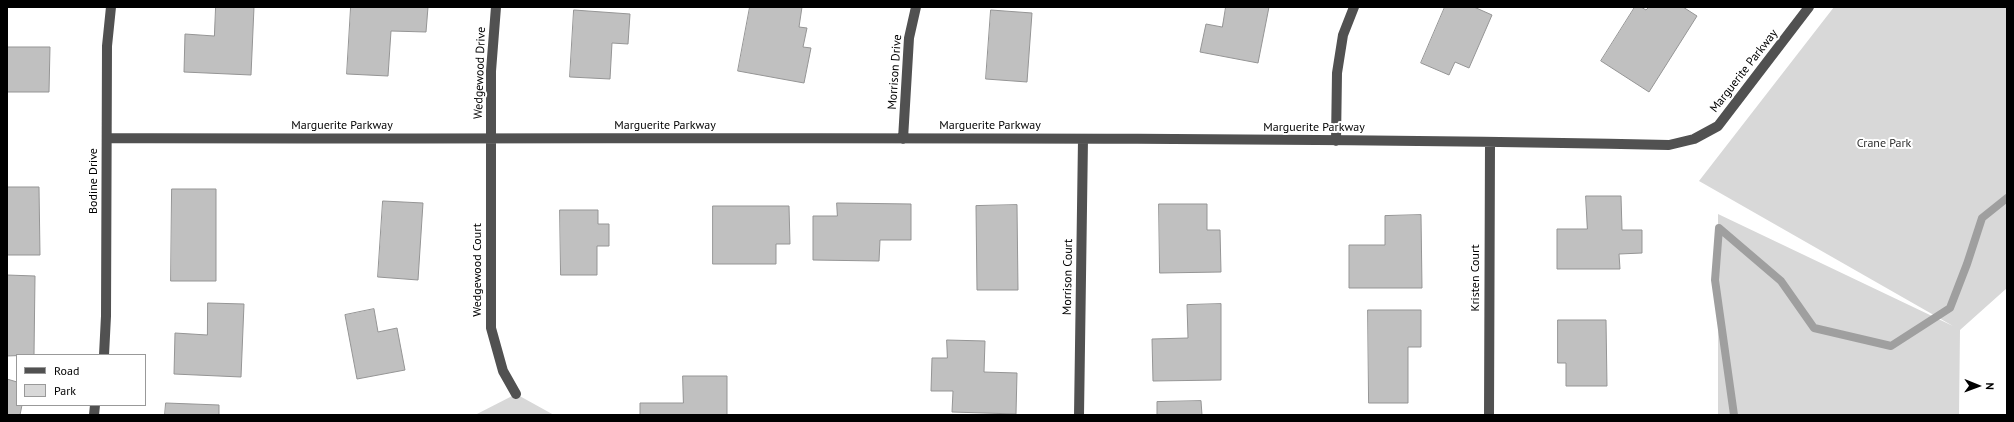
<!DOCTYPE html>
<style>
body{margin:0}
#map{position:relative;width:2014px;height:422px;overflow:hidden;background:#fff;font-family:"PT Sans",sans-serif}
canvas{display:block}
.frame{position:absolute;inset:0;border:8px solid #000;pointer-events:none}
.legend{position:absolute;left:16px;top:354px;width:130px;height:52px;box-sizing:border-box;background:#fff;border:1px solid #999;margin:0;padding:5px 7px;list-style:none;font-size:12px;color:#000}
.legend li{display:flex;align-items:center;gap:8px;height:20px}
.legend b{width:20px;border:1px solid #999}
.north{position:absolute;left:1958px;top:366px;width:40px;height:40px;-webkit-text-stroke:3px #fff;paint-order:stroke;rotate:91deg;font-size:11px;font-weight:700;line-height:16px;text-align:center;color:#000}
.north::after{content:'';display:block;margin:auto;width:14px;height:18px;background:#000;clip-path:polygon(50% 0,100% 100%,50% 72%,0 100%)}
</style>
<div id="map">
<canvas width="2014" height="422"></canvas>
<div class="frame"></div>
<ul class="legend">
<li><b style="height:5px;background:#515151"></b>Road</li>
<li><b style="height:11px;background:#d8d8d8"></b>Park</li>
</ul>
<div class="north">N</div>
</div>
<script>
const context = document.querySelector('canvas').getContext('2d');
context.lineJoin = 'round';
function fillPath(path, color) { context.fillStyle = color; context.fill(path, 'evenodd'); }
function stroke(path, color, width, dash) { context.strokeStyle = color; context.lineWidth = width; context.lineCap = dash ? 'butt' : 'round'; context.setLineDash(dash || []); context.stroke(path); }
function label(font, color, halo, rows, align = 'center') {
  context.font = font + ' "PT Sans",sans-serif'; context.lineWidth = 4; context.setLineDash([]); context.textBaseline = 'middle'; context.strokeStyle = halo; context.fillStyle = color; for (const [text, x, y, turn = 0] of rows) {
    context.save(); context.translate(x, y); context.rotate((+turn || 0) * Math.PI / 180); context.textAlign = isNaN(turn) ? turn : align; if (halo) context.strokeText(text, 0, 0); context.fillText(text, 0, 0); context.restore();
  }
}
fillPath(new Path2D(`
 M1834,7H2007V288L1960,330L1959,415H1718V214L1953,326L1699,181Z
 M516,394L554,415H475Z`), '#d8d8d8');
stroke(new Path2D(`
 M1734,415L1715,280L1719,228L1781,281L1814,328L1891,346L1950,308L1967,264L1982,218L2007,198`), '#9f9f9f', 8);
const building = new Path2D(`
 M216,7H254L251,75L184,72L185,34L214,36Z
 M351,7H428L426,32L391,31L388,76L347,74Z
 M750,7H802L799,27L807,28L803,47L811,48L804,83L738,71Z
 M1226,7H1269L1258,63L1200,52L1206,24L1222,27Z
 M1445,7H1474L1492,15L1469,68L1455,62L1449,75L1421,63Z
 M1635,7H1641L1646,10L1649,7H1683L1697,16L1649,92L1601,61Z
 M574,10L630,14L628,44L612,43L610,79L570,77Z
 M991,10L1032,13L1027,82L986,79Z
 M7,47H50L49,92H7Z
 M7,187H39L40,255H7Z
 M172,189H216V281H171Z
 M1586,196H1621L1622,230H1642V253L1619,254L1620,269H1557V229H1587Z
 M383,201L423,203L418,280L378,277Z
 M837,203L911,204V240H880L879,261L813,260V216H837Z
 M1159,204H1207V230H1220L1221,272L1160,273Z
 M1017,205L1018,290H977L976,206Z
 M713,206H789L790,244H776V264H713Z
 M560,210H598V224H609V246H597V275H561Z
 M1421,215L1422,288H1349V245H1385V216Z
 M7,275L35,276L34,355L7,356Z
 M208,303L244,304L241,377L174,374L175,333L207,335Z
 M1221,304V380L1153,381L1152,339L1188,338L1187,305Z
 M374,309L378,332L397,328L405,370L357,379L345,315Z
 M1368,310H1421V347H1408V403H1369Z
 M1558,320H1606L1607,386H1566V363H1558Z
 M947,340L985,341L984,372L1017,373L1016,414L952,412L953,391H931L932,358H947Z
 M683,376H727V415H640V403H683Z
 M7,379L17,382V405H22L20,415H7Z
 M1201,401L1202,415H1157V402Z
 M166,403L219,405V415H165Z`);
fillPath(building, '#c0c0c0');
stroke(building, '#959595', 1);
stroke(new Path2D(`
 M496,7L491,71V328L503,371L516,394
 M107,138C627,140 1148,134 1669,145L1694,139L1718,126L1809,7
 M903,139L909,38L916,7
 M1336,141L1337,73L1343,35L1354,7
 M104,355L106,316L107,46L111,7
 M94,415L95,405
 M1079,415L1083,139
 M1489,415L1490,142`), '#515151', 10);
label('12px', '#000', '#fff', [
 ["Marguerite Parkway",1744,71,-52],
 ["Morrison Drive",895,72,-86],
 ["Wedgewood Drive",480,73,-88],
 ["Marguerite Parkway",342,126],
 ["Marguerite Parkway",665,126],
 ["Marguerite Parkway",990,126],
 ["Marguerite Parkway",1314,128],
 ["Bodine Drive",94,181,-90],
 ["Wedgewood Court",478,270,-90],
 ["Morrison Court",1068,277,-89],
 ["Kristen Court",1476,278,-90]
]);
label('12px', '#2f2f2f', '#fff', [
 ["Crane Park",1884,144]
]);
</script>
